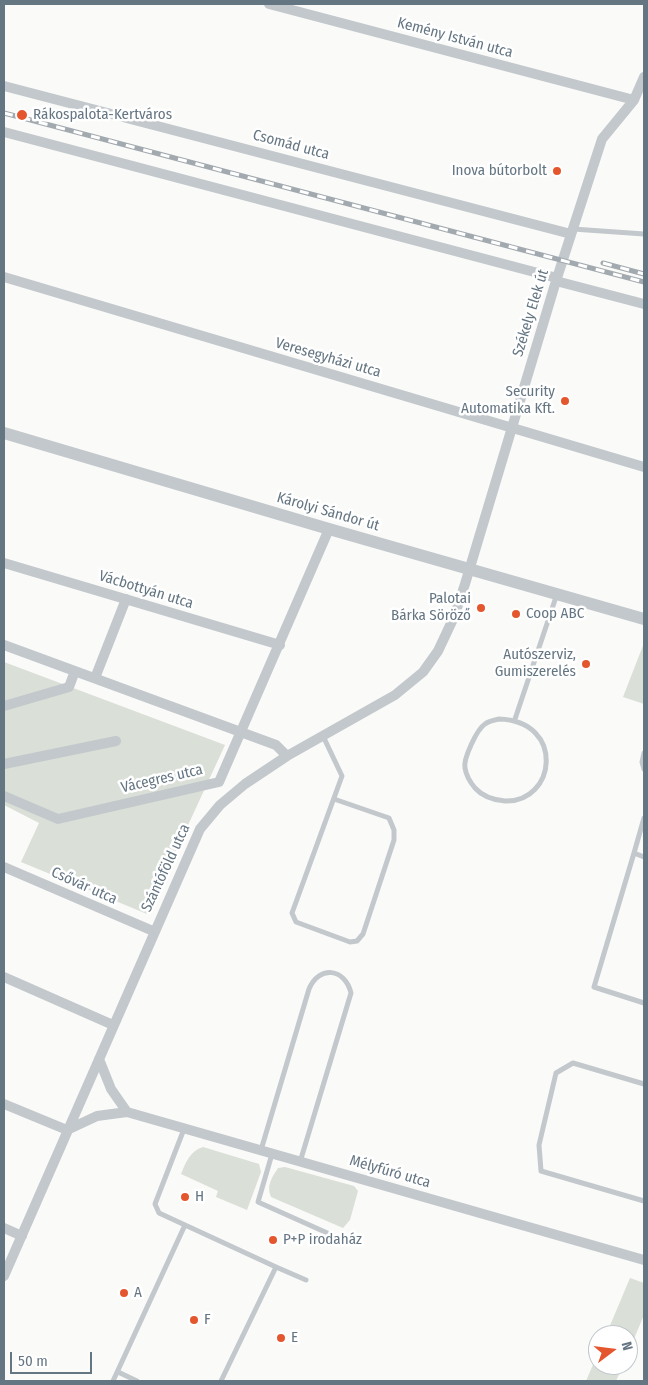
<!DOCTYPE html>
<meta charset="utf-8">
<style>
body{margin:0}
#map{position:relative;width:648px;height:1385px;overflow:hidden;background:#fafaf8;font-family:"Fira Sans Condensed",sans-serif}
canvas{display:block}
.frame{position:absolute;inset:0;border:5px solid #657683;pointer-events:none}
.north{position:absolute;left:588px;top:1325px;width:50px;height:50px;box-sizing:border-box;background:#fff;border:1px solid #c1c8cd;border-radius:50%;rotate:75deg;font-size:14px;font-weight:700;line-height:20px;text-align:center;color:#657683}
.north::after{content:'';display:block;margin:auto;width:18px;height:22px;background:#e4572e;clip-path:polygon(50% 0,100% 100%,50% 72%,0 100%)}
.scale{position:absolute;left:10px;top:1352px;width:82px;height:22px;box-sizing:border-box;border:2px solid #657683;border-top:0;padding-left:6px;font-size:15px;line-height:18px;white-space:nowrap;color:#657683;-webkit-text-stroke:4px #fff;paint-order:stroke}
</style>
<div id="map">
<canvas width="648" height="1385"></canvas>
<div class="frame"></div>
<div class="north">N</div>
<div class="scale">50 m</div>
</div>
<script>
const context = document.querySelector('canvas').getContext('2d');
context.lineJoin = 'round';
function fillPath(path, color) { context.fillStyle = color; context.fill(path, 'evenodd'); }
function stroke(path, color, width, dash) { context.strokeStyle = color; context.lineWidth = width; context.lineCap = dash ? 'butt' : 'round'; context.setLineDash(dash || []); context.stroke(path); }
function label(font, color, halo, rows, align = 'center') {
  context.font = font + ' "Fira Sans Condensed",sans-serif'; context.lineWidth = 5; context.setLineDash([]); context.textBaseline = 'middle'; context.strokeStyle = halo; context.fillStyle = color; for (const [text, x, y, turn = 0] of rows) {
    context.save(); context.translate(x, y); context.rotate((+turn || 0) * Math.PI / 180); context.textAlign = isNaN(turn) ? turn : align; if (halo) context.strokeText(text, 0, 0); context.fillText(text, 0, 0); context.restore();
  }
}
fillPath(new Path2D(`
 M644,643V704L623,697Z
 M4,662L225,745L147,914L21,862L39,823L4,805Z
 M203,1147L259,1164L261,1172L247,1210L216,1197L218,1191L181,1174C186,1162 190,1151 203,1147Z
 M285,1167L354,1186L358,1191L350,1220L343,1228L271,1197C266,1186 272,1177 278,1168Z
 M630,1278L644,1283V1315L628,1353V1335H606Z
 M598,1353V1365H623L616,1381H586Z`), '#dadfd7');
stroke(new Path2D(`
 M573,229L644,234
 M499,719C566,721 556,803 505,801C493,800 483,797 475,788C470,782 466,775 465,768C463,759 477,729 485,724C489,721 494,720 499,719Z
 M515,719L557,594
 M323,736L342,776L292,913L296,922L350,942L357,941L363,934L394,840V830L389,818L334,799
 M644,753L642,762L644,769
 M634,853L644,818
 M644,857L634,853L594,987L644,1003
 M644,1084L573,1063L556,1073L539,1145L541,1171L644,1201
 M184,1129L155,1204L159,1213L276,1267L221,1381
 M261,1150L309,989C319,965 345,968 351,993L300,1162
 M272,1154L258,1202L334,1236
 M276,1267L306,1280
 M118,1372L137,1381
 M113,1381L185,1225`), '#c3c8cc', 5);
stroke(new Path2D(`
 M269,4L634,100
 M4,86L571,234
 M4,132L557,278
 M4,277L644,467
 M556,281L644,304
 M4,563L280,645
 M4,645L276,745L287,756
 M95,678L126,599
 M4,706L69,687L75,671
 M4,764L116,741
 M4,796L58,819L219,782L329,529
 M4,867L153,931
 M4,977L113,1025
 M99,1059L111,1089L127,1112
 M4,1104L67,1130
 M67,1130L97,1116L127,1112L644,1260
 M4,1228L22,1236
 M4,1276L200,829L220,805L245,784L287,756L395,695L423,672L438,651L454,617L465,584L556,281L602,139L634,100L644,77`), '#c3c8cc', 10);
stroke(new Path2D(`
 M4,433L329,529L644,619`), '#c3c8cc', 12);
const rail = new Path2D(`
 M4,113L644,282
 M603,263L644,274`);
stroke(rail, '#a2aab0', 5);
stroke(rail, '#fff', 3, [9]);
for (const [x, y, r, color] of [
 [22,115,6,"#e4572e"],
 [557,171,5,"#e4572e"],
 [565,401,5,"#e4572e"],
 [481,608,5,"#e4572e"],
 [516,614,5,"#e4572e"],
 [586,664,5,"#e4572e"],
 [185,1197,5,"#e4572e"],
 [273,1240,5,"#e4572e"],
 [124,1293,5,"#e4572e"],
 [194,1320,5,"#e4572e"],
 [281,1338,5,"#e4572e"]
]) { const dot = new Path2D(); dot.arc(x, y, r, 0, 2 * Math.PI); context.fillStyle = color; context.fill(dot); stroke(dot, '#fff', 2); }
label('15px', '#657683', '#fff', [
 ["Kemény István utca",455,38,15],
 ["Csomád utca",291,145,15],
 ["Székely Elek út",531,313,-73],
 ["Veresegyházi utca",328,358,16],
 ["Károlyi Sándor út",328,512,16],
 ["Vácbottyán utca",146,590,17],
 ["Vácegres utca",162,779,-13],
 ["Szántóföld utca",166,868,-65],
 ["Csővár utca",84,886,24],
 ["Mélyfúró utca",390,1172,16]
]);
label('15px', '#657683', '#fff', [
 ["Rákospalota-Kertváros",33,115],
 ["Inova bútorbolt",547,171,"right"],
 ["Security",555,392,"right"],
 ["Automatika Kft.",555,409,"right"],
 ["Palotai",471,599,"right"],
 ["Bárka Söröző",471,616,"right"],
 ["Coop ABC",526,614],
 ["Autószerviz,",576,655,"right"],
 ["Gumiszerelés",576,672,"right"],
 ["H",195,1197],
 ["P+P irodaház",283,1240],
 ["A",134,1293],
 ["F",204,1320],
 ["E",291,1338]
], 'left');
</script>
